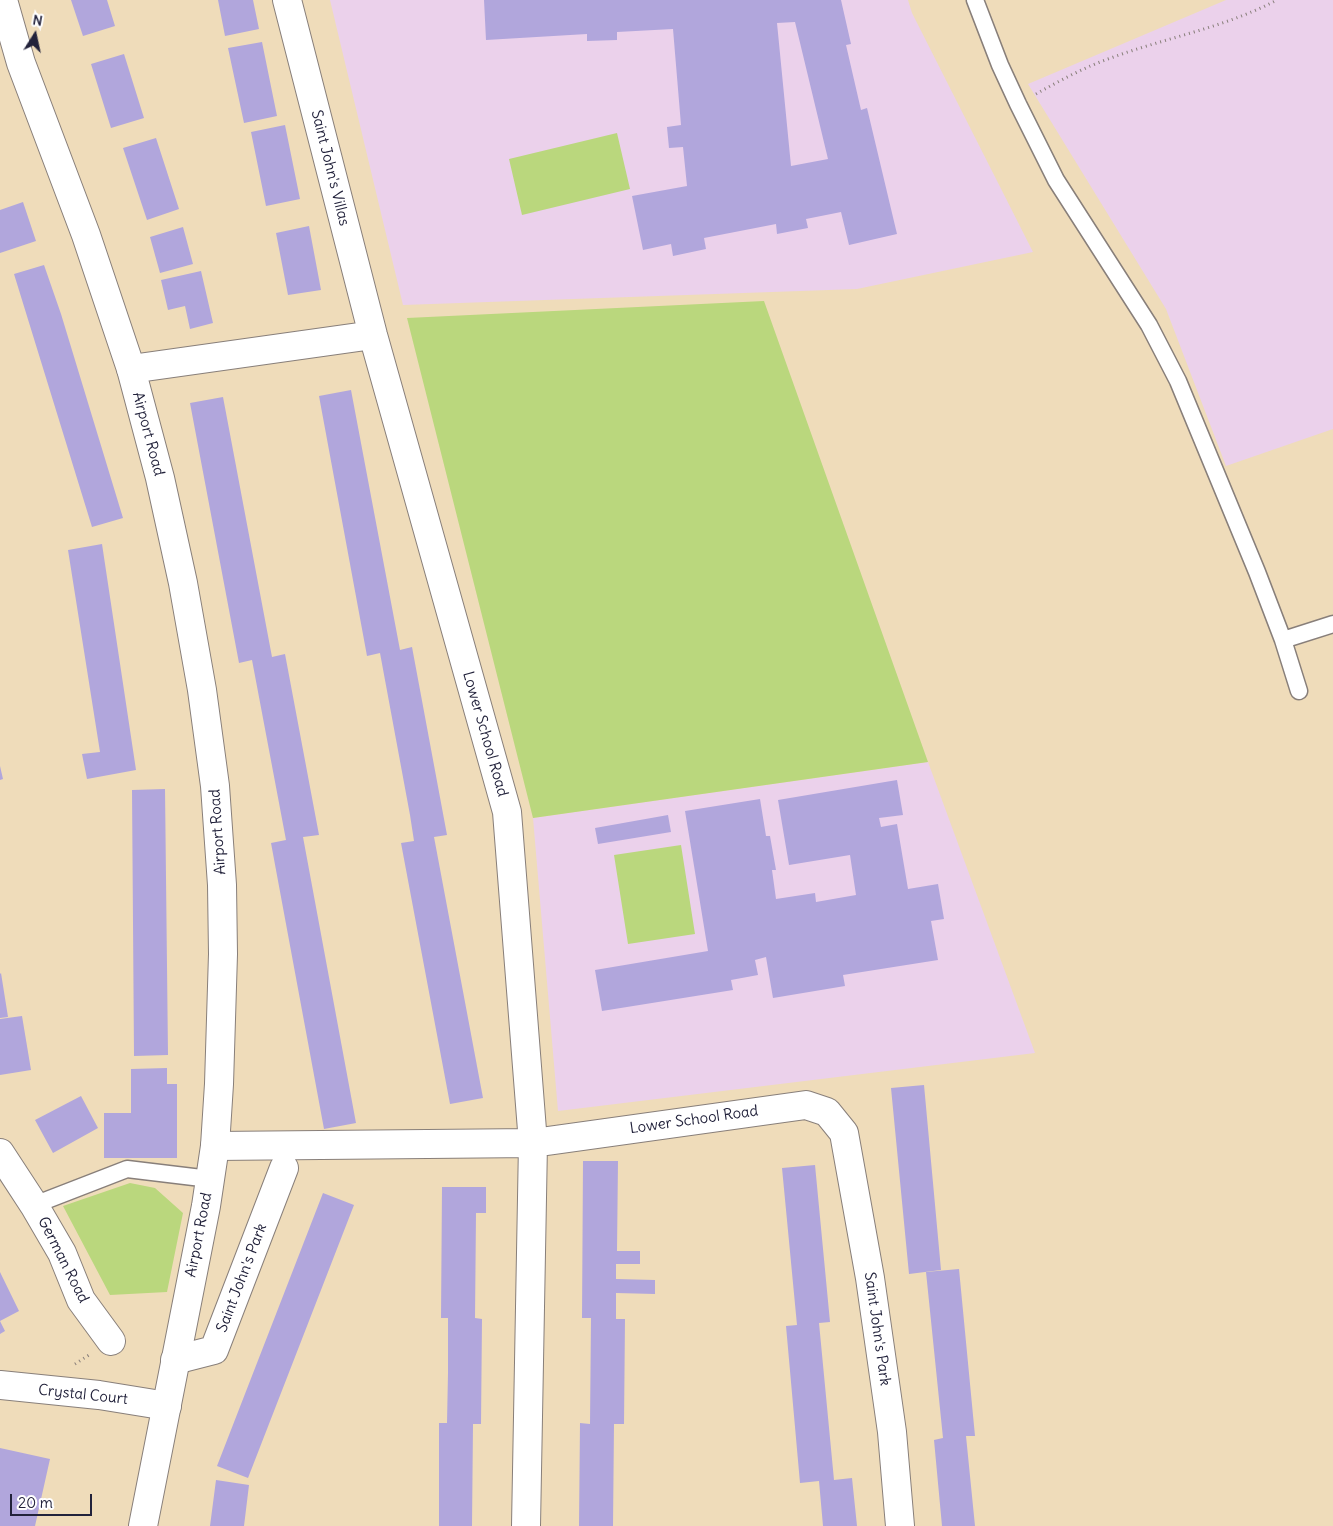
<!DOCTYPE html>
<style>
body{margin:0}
#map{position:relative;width:1333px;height:1526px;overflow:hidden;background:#efdcba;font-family:Delius,sans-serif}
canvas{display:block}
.north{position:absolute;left:10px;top:10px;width:50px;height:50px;-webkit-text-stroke:4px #fff;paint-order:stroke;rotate:10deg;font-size:14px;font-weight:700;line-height:20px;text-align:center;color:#22223b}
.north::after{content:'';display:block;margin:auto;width:18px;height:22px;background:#22223b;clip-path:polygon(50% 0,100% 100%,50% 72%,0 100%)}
.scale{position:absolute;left:10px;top:1494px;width:82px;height:22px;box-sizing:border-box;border:2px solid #22223b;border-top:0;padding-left:6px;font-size:15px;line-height:18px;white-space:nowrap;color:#22223b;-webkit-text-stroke:4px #fff;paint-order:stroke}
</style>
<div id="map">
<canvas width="1333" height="1526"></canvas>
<div class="north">N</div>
<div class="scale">20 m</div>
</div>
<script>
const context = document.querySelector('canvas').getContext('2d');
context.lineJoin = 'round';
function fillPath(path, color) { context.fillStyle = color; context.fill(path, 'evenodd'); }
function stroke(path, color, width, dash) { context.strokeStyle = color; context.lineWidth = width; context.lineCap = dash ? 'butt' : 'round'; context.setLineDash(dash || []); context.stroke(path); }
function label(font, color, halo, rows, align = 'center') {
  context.font = font + ' Delius,sans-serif'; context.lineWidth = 4; context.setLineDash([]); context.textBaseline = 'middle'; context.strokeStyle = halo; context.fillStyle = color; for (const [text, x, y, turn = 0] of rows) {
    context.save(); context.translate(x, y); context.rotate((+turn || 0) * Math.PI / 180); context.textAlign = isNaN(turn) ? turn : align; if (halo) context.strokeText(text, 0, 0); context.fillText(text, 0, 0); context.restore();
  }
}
fillPath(new Path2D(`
 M330,0H908L912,13L1033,252L857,289L403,305Z
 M1226,0H1333V429L1226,466L1166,309L1028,84Z
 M928,762L1035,1053L558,1111L533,818Z`), '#ebd1eb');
fillPath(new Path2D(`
 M617,133L630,189L522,215L509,159Z
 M764,301L928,762L533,818L407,318Z
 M681,845L695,934L628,944L614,855Z
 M130,1183L155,1188L183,1213L167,1292L110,1295L63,1206Z`), '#bad77d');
fillPath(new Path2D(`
 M71,0H107L115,26L83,36Z
 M218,0H253L259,29L225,36Z
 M484,0H841L851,44L846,45L861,110L867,108L897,234L849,245L841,212L806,219L808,228L777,234L776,224L704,238L706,249L673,256L671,244L643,250L632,196L687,186L683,147L669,148L667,127L681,125L673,29L617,32V40L587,41V34L486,40ZM795,22L828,159L791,166L777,23Z
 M262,42L277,116L244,123L228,48Z
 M124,54L144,118L111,128L91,64Z
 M285,125L300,199L266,206L251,132Z
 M156,138L179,209L147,220L123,148Z
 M23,202L36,241L0,253V210Z
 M309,226L321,290L288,295L276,233Z
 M183,227L193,264L160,273L150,237Z
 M44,265L61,314L123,518L92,527L14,274Z
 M201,271L213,323L190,329L185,306L168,310L161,280Z
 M351,390L400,650L412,647L447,835L434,837L483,1098L450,1104L401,843L414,841L410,815L380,653L367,656L319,396Z
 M223,397L272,657L285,654L319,835L303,837L356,1123L324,1129L271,843L286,840L252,660L239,663L190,403Z
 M102,544L136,770L87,779L82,754L100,752L68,550Z
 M0,766L3,779L0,780Z
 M897,780L903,815L879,818L881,827L897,824L908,889L938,884L944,919L931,921L938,960L843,975L845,986L773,998L766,957L755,960L758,975L731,980L733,990L602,1011L595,970L708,951L685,811L760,799L766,836H770L776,870H772L776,899L815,893L816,902L856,895L850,855L789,865L778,800Z
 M165,789L168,1055L134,1056L132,790Z
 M668,815L671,832L598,844L595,828Z
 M1,973L8,1017L0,1018V974Z
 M22,1016L31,1070L0,1075V1019Z
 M167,1068V1084H177V1158H104V1113H131V1069Z
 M924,1085L941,1270L909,1274L891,1088Z
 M81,1096L98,1128L53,1153L35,1120Z
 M583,1161H618L617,1251H640V1264H616V1279L655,1280V1294L616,1293V1319H625L624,1424H614L613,1526H579L580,1423L590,1424L591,1318H582Z
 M815,1165L830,1322L819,1323L834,1480L852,1478L857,1526H823L819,1481L800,1483L786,1326L797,1325L782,1168Z
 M442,1187H486V1213H476L475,1318L482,1319L481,1424H473L472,1526H439V1423H447L448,1373V1318H441Z
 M323,1193L354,1205L248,1478L217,1466Z
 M959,1269L975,1436H966L975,1526H942L934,1440L943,1438L926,1272Z
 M0,1272L19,1311L0,1321L5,1331L0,1334Z
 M0,1448L50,1459L35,1526H0Z
 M216,1480L249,1485L244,1526H210Z`), '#b1a6dc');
const lane = new Path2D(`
 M975,0L1000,65L1018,104L1056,180L1149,325L1178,381L1257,572L1283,640L1299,691
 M1283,640L1333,624
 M34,1205L127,1169L210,1179`);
const street = new Path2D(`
 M287,0L373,335L507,812L533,1143L526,1526
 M131,369L373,335
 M215,1146L533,1143L806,1105L827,1112L844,1133L870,1278L892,1432L900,1526
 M0,1153L34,1205L62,1253L81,1300L111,1341
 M175,1360L214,1350L284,1168
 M0,1385L99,1395L167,1406`);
const secondary = new Path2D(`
 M3,0L21,63L86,235L131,369L160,478L183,583L202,690L215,786L222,885L223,954L219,1084L215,1146L206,1206L143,1526`);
stroke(lane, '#887f7a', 19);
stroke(street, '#887f7a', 30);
stroke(secondary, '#887f7a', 30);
stroke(new Path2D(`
 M1036,94C1059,81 1083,68 1108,59C1164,38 1224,28 1277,0
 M75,1364L89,1355`), '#887f7a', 3, [1, 4]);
stroke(lane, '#fff', 16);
stroke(street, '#fff', 28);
stroke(secondary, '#fff', 28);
label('15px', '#22223b', '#fff', [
 ["Saint John's Villas",330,168,76],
 ["Airport Road",148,434,75],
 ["Lower School Road",485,734,74],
 ["Airport Road",218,832,-94],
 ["Lower School Road",694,1120,-8],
 ["Airport Road",199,1235,-79],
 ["German Road",63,1260,63],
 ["Saint John's Park",242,1278,-69],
 ["Saint John's Park",877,1329,82],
 ["Crystal Court",83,1395,6]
]);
</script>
